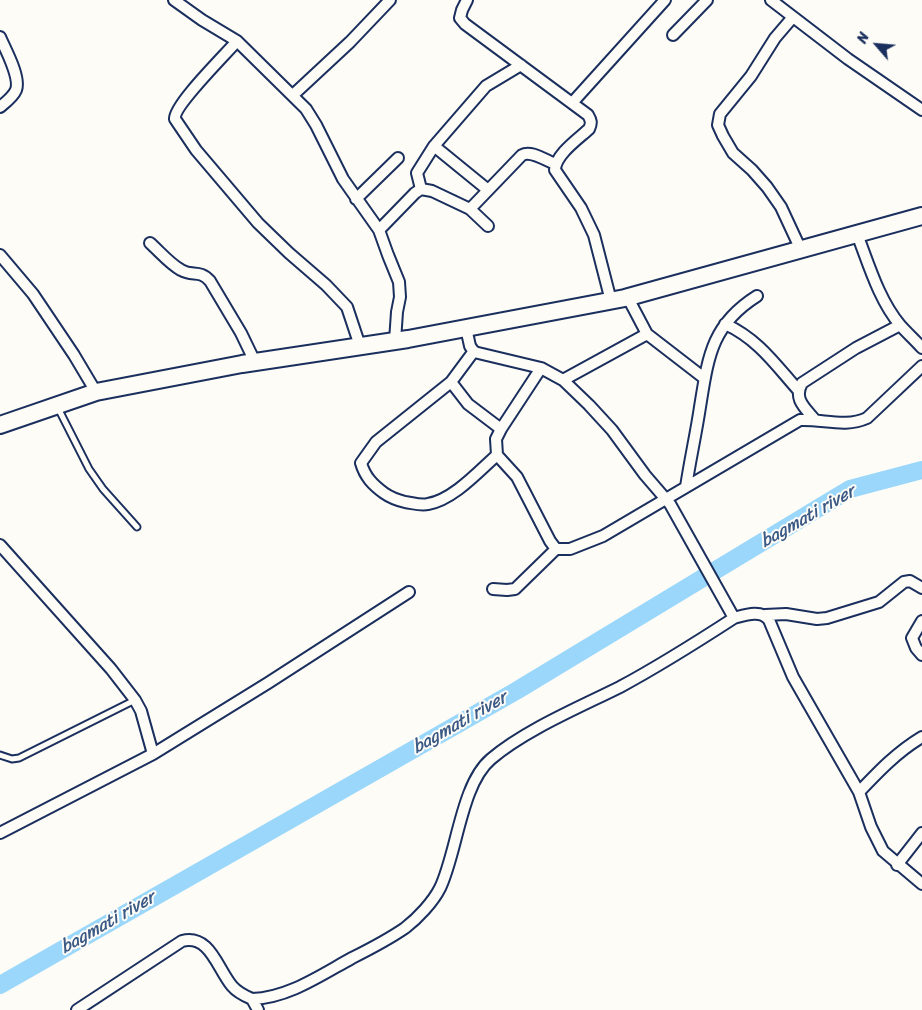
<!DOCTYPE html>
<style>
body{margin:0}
#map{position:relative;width:922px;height:1010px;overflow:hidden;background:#fdfcf7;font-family:Sriracha,sans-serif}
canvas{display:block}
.north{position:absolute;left:852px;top:20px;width:50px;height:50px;-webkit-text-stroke:4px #fdfcf7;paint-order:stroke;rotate:297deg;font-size:14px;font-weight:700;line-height:20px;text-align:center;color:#1b2f5e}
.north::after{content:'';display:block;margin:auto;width:18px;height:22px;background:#1b2f5e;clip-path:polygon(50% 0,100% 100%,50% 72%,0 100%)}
</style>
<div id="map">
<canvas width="922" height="1010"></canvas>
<div class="north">N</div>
</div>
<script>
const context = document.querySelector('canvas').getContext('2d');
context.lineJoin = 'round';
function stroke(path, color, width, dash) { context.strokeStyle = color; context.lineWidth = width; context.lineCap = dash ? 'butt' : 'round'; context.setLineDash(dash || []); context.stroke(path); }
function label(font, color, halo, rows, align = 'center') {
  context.font = font + ' Sriracha,sans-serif'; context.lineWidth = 4; context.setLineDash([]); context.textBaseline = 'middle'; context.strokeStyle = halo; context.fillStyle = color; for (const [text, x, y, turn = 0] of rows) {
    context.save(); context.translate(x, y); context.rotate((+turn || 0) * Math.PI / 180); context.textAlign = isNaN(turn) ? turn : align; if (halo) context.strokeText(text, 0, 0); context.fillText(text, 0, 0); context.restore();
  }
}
stroke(new Path2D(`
 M0,985L516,691L850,489L922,470`), '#9ad7fb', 18);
const lane = new Path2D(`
 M58,408L89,469L103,489L137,527
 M0,755L12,759L19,758L135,700`);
const street = new Path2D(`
 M174,0L202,20L237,41L306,109L316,125L343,179L379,230L388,255L399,282L400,297L397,312L395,341
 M467,0L462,10L460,18L465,24L588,115C591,120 592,123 589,129C578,139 555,155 555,170L581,208L594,235L611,301
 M771,0L848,59L922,110
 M793,17L775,38L751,76L720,114L718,125L723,136L733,153L752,170L767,187L781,207L801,250
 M673,35L707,0
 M0,37C5,49 21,77 16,90C13,97 6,102 0,107
 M237,41C226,54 173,106 175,119L196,150L258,223L289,253L326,285L347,307L360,346
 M293,95L350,42L390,0
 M572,103L665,0
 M434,146L488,190
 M421,189L417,173L434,146L486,86L521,65
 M356,199L398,158
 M470,209L522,155C531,150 545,160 555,164
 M379,230L415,193L421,189L432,191L470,209L488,226
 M857,234C869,265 879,300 900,325C907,333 915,340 922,348
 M150,243C160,252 170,264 181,270C193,277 199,269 210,281L241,333L255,362
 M0,255L33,294L74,355L96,392
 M628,298L647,334L704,378
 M725,324C758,339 775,364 798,390
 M466,328L470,346L474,352L541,368L563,380L589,405L612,430L645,475L670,504L734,618
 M474,351L451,382L376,442L361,463C365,477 373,485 384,493C391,498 397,500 405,502C413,503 421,506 428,504C453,500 479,471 497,455
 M541,368L501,429L496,439L497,455L517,477L550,541L556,549H570L603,536L800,420C824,419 845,428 867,418L922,366
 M563,380L647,334
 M451,382L468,404L501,429
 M815,420C805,408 793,399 802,383L856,348L900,325
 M686,487C690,460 696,434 700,407C708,358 711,325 757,296
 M0,545L111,669L135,700L141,711L153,754
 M493,589L507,590L515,589L556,549
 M765,615L786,614L817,619L827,618L879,602L904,582L910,581L922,588
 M922,621L912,638L916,648L922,655
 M859,792C879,771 897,752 922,737
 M0,833L153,754L268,683L409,592
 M897,865L922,833
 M252,999L258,1010
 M77,1010L182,941C210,934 217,968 232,986C237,992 245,996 252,999C288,998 321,975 352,958C370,949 389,939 405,928C418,918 433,902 440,888C457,853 461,784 491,759C525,730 580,707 620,687C659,666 697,642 734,618C745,615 761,609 769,620L793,677L859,792L871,827L883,851L922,884`);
const primary = new Path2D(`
 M0,425L96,392L242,364L408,339L625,298L922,216`);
stroke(lane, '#1b2f5e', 9);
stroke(street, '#1b2f5e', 14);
stroke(primary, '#1b2f5e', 20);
stroke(lane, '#fdfcf7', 5);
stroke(street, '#fdfcf7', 10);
stroke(primary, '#fdfcf7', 16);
label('italic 18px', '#3b5985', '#fdfcf7', [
 ["bagmati river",808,517,-30],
 ["bagmati river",460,723,-30],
 ["bagmati river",108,923,-30]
]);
</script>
